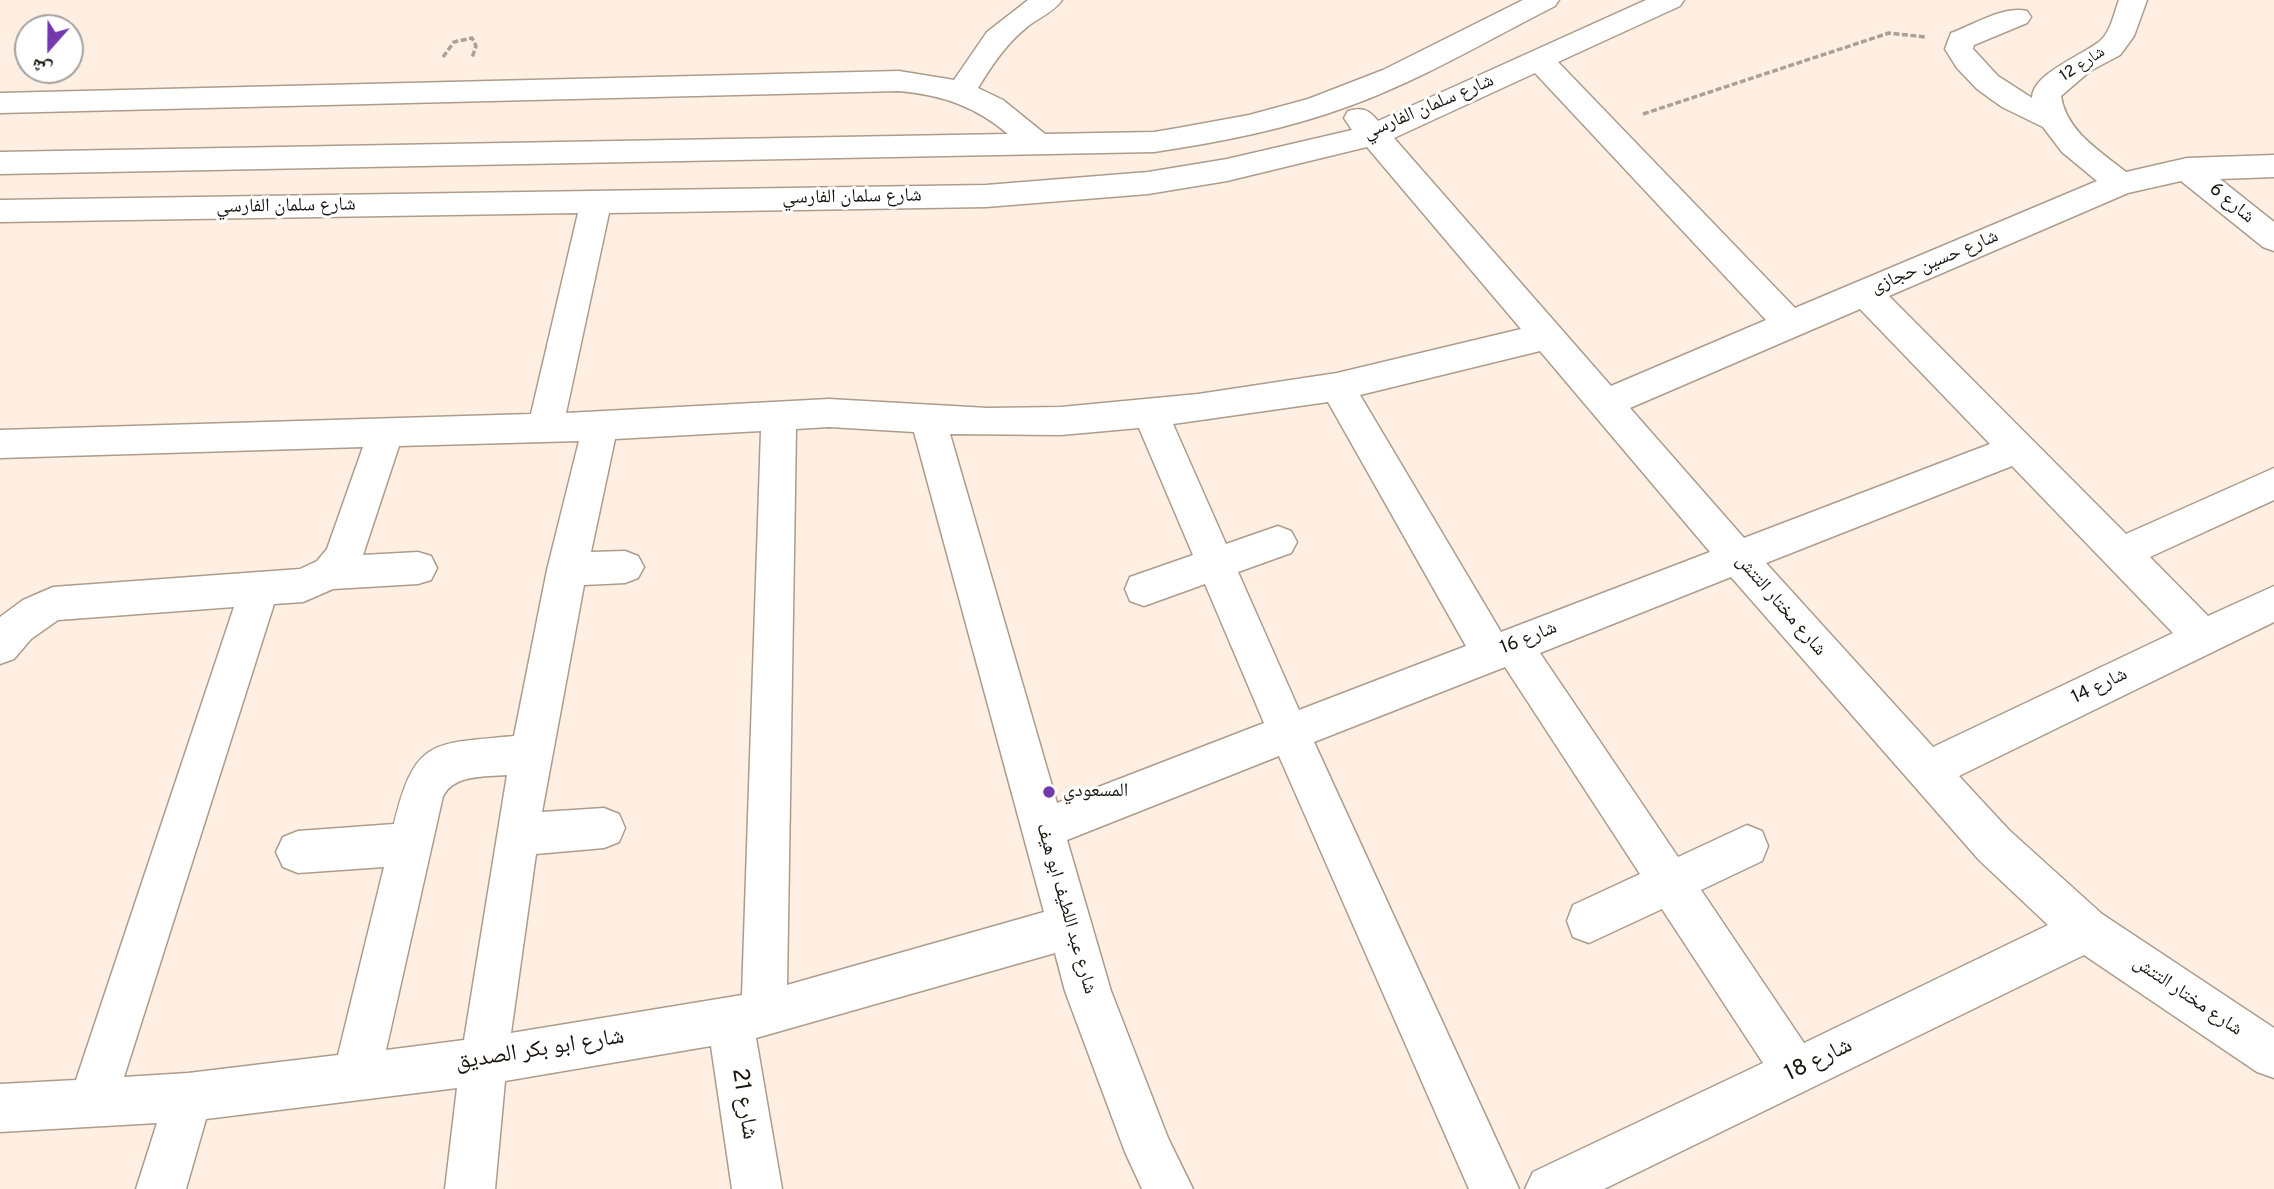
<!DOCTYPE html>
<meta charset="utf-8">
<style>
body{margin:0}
#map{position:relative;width:2274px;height:1189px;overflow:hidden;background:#feefe2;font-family:Overpass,"Noto Naskh Arabic",sans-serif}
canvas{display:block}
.north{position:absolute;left:14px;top:14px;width:70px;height:70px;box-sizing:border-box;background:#fff;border:2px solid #a4a19f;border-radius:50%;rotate:201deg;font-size:19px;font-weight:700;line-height:28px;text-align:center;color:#1b150f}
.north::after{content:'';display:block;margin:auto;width:24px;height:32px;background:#7239af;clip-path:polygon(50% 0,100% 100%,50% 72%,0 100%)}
</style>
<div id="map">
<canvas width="2274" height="1189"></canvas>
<div class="north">ش</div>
</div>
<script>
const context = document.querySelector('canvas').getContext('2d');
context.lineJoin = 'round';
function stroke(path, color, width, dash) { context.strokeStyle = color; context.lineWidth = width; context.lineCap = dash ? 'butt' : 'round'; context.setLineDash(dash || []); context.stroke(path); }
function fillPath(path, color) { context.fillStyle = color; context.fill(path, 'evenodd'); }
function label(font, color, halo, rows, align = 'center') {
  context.font = font + ' Overpass,"Noto Naskh Arabic",sans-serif'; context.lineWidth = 6; context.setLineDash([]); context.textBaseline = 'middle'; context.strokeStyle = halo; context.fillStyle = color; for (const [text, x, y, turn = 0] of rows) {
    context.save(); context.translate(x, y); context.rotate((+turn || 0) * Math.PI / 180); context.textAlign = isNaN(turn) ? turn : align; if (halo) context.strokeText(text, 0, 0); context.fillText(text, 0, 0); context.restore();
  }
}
const minor = new Path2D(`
 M1028,0H1062C1054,12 1038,18 1027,27C1006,44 992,65 978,88L1003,100L1045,134L1154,132L1178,128L1249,115L1308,99L1383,70L1523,0H1559L1555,6C1488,40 1423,79 1352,105C1288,129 1221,142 1154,152L0,174V152L1008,134C975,106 942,95 899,91L0,113V93L899,71L954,80L987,32Z
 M1646,0H1684L1680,6L1558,62L1795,308L2097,181L2062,152L2043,127L2002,107L1977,89L1957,68L1945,49L1951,33C1973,25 2004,5 2027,11L2031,17L2027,23L1974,45L1973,49L1998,76L2032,98C2032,73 2086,54 2101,40C2111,31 2114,13 2119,0H2147L2134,36L2120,55L2090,71L2061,96C2066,131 2100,151 2126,172L2187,158L2274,155V177L2220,179L2274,222V251L2263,247L2181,181L2128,193L1889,296L2126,534L2274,468V500L2150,557L2208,616L2274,586V622L1959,776L2009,830L2102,914L2274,1028V1078L2257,1072L2084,955L1604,1189H1525L1533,1172L1763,1063L1662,909L1589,943L1573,937L1567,921L1573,905L1640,874L1505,667L1314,742L1519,1189H1469L1279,756L1067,840L1111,991L1168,1138L1193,1189H1142L1125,1152L1065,991L1055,953L756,1038L782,1189H732L711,1046L505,1081L495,1189H445L457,1088L206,1119L186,1189H136L157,1123L0,1132V1084L76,1080L234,607L58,620L31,639L14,659L0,664V617L23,600L53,587L300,569L317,561L327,549L363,447L0,458V430L531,414L578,213L0,222V200L986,185L1148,172L1227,159L1352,130L1344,118L1348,111C1363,107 1369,110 1378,121ZM1535,73L1766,320L1611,386L1394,138ZM1367,147L1521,329L1337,373L1198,394L1061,407L988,408L829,399L566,413L609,213L986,207L1148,194L1227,181ZM1860,309L1990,444L1744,538L1630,408ZM1540,351L1710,552L1501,632L1360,395ZM1328,402L1466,646L1299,710L1238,572L1291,553L1297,542L1291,531L1278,526L1226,544L1173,424ZM829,427L914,432L1044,912L787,985L796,429ZM1139,428L1193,555L1130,577L1125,589L1130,601L1144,606L1205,584L1264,723L1057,803L950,434L1061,435ZM761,431L742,995L511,1033L536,854L604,848L619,842L625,828L619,814L604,808L542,812L584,585L625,583L638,578L644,567L638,556L625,551L591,552L615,439ZM579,441L547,570L514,736C433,744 415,737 394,824L298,831L283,837L276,852L283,867L298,873L384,867L338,1055L188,1073L124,1077L274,604L303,602L333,589L418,584L431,580L437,568L431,556L418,552L363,555L399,446ZM2012,466L2173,633L1933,747L1766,563ZM1731,577L1979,860L2048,925L1804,1043L1701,890L1762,861L1768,846L1762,831L1747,825L1678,857L1540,653ZM507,775L464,1040L386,1050L443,796C455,774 485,777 507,775Z`);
stroke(minor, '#ad9c8c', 3);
stroke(new Path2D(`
 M443,57L454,42L472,38L476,46L472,58
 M1643,114L1889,33L1925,37`), '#aca096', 3.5, [6, 2.5]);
fillPath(minor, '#fff');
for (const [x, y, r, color] of [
 [1049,792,7,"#7239af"]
]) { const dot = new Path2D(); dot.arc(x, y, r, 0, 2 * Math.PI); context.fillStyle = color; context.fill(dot); stroke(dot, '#fff', 2.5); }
label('16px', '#1b150f', '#fff', [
 ["شارع 12",2083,65,-33]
]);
label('19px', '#1b150f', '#fff', [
 ["شارع سلمان الفارسي",1429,108,-23],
 ["شارع سلمان الفارسي",852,198,-1],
 ["شارع 6",2231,204,39],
 ["شارع سلمان الفارسي",286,207,-1],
 ["شارع حسين حجازى",1935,263,-23],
 ["شارع مختار التتش",1780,606,49],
 ["شارع 16",1529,639,-22],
 ["شارع 14",2100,687,-26],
 ["شارع عبد اللطيف ابو هيف",1065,909,74],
 ["شارع مختار التتش",2187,997,34]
]);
label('19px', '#1b150f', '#fff', [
 ["المسعودي",1063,792]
], 'left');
label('23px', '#1b150f', '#fff', [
 ["شارع ابو بكر الصديق",540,1051,-9],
 ["شارع 18",1819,1061,-26],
 ["شارع 21",743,1104,81]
]);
</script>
